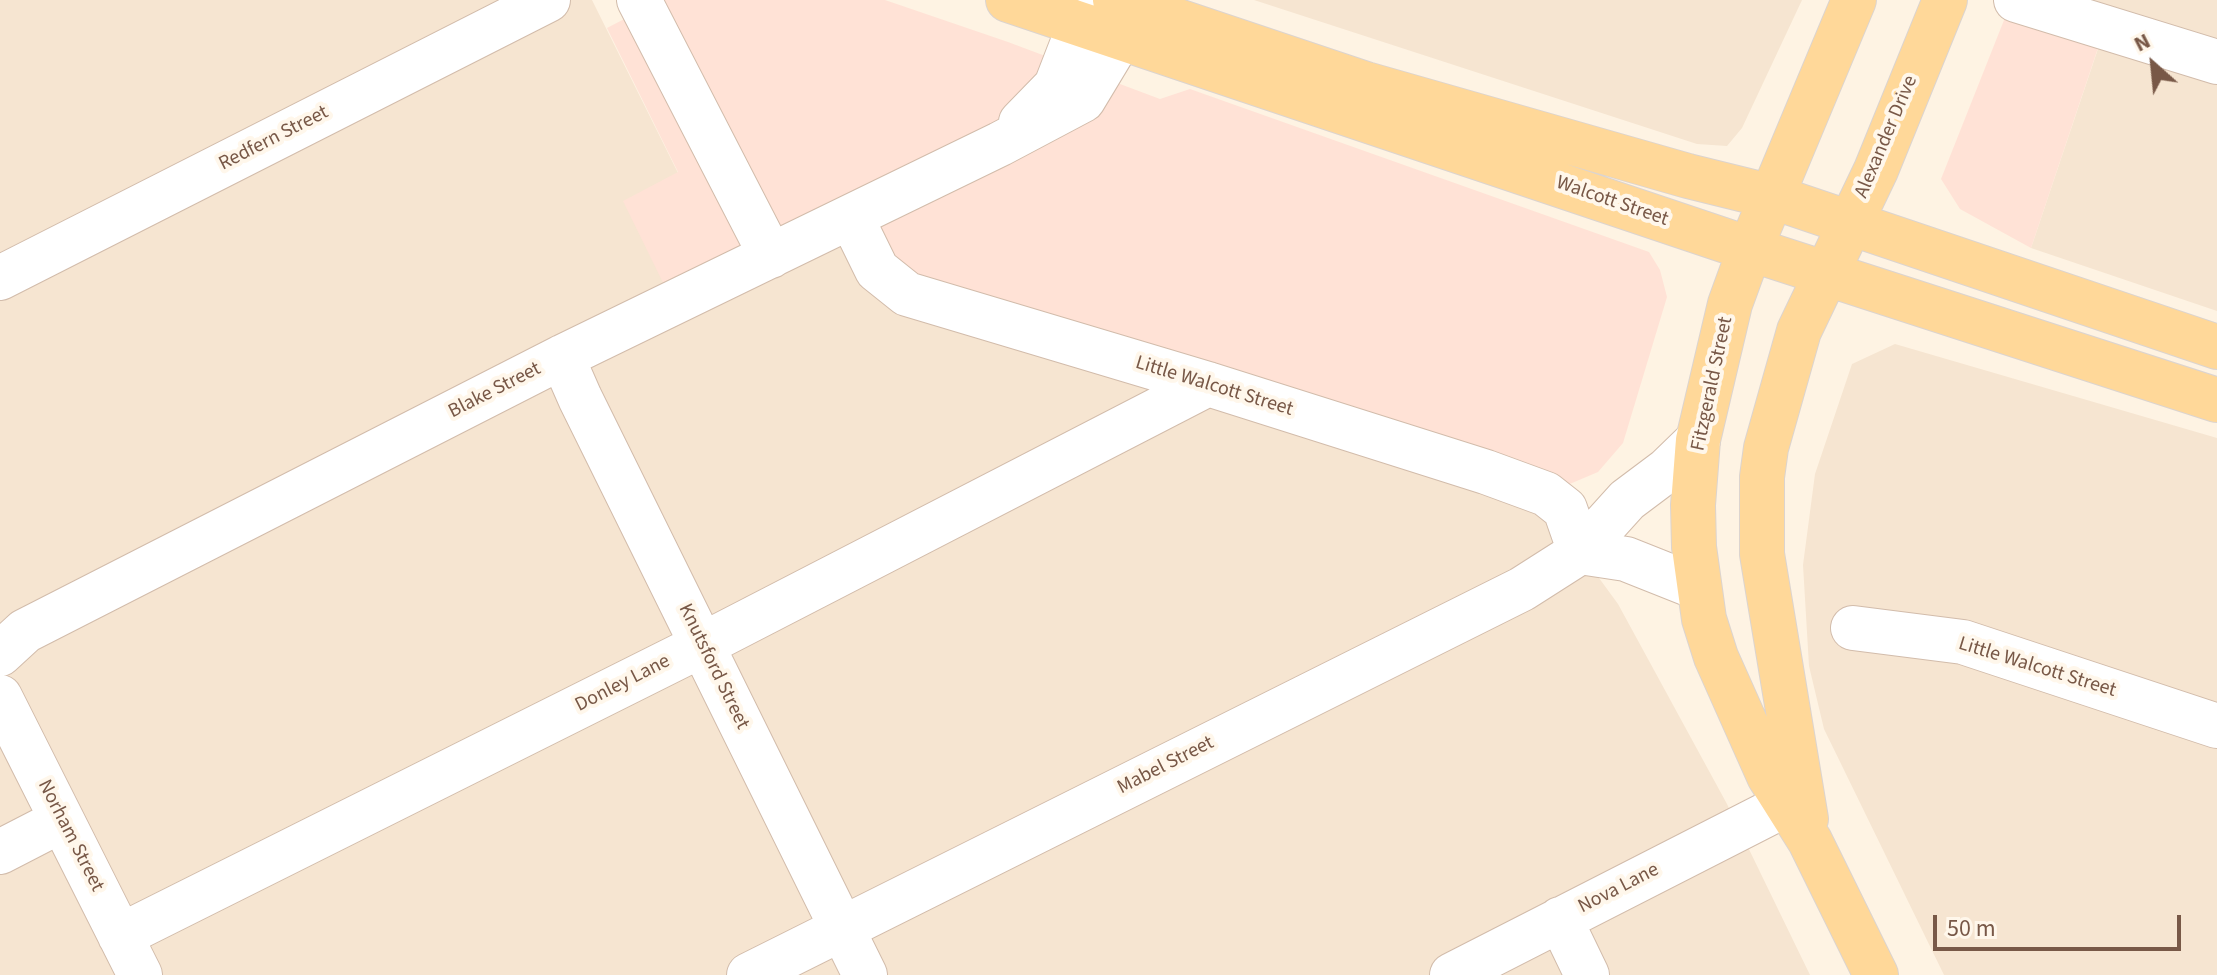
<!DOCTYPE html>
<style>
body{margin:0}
#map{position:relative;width:2217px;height:975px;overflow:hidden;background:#fef3e3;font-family:"Source Sans 3",sans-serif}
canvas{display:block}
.north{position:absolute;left:2113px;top:24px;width:80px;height:80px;-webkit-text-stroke:6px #fff7eb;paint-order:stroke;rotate:333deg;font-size:22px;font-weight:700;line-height:32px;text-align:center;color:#785847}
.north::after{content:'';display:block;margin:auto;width:28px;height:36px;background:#785847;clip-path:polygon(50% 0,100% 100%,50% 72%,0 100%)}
.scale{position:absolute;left:1933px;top:915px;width:248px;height:36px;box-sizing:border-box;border:4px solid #785847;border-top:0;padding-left:10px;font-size:24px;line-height:28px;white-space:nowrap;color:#785847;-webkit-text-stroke:6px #fff7eb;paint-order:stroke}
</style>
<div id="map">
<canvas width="2217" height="975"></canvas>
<div class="north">N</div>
<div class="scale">50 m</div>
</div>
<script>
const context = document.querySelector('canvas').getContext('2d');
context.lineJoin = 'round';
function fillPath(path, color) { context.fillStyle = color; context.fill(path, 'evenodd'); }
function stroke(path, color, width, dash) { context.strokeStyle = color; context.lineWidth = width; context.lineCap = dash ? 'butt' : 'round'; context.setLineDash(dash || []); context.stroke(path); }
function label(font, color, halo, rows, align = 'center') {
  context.font = font + ' "Source Sans 3",sans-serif'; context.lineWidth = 8; context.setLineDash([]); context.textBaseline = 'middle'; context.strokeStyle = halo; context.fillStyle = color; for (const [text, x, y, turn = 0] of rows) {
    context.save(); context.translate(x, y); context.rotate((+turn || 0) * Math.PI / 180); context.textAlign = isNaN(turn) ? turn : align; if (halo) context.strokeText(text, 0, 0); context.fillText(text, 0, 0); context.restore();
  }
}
fillPath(new Path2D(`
 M0,0H592L678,173L851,217L1546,494L1580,552L1618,604L1727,804L1810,975H0Z
 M1254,0H1802L1742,128L1727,146L1697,144Z
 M2016,0H2217V311L2031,248L2105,28Z
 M1895,344L2217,438V975H1944L1824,729L1809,666L1803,565L1815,474L1852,364Z`), '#f6e5d1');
fillPath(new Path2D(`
 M661,0H885L1008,42L1160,99L1190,89L1649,252L1660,270L1667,297L1623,443L1598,472L1546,494L907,294L851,217L673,303L623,201L678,172L607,28Z
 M2012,0L2105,27L2031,248L1960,209L1941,179Z`), '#ffe2d6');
const minor = new Path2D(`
 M639,0L771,256
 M2016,0L2217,62
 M1021,122L1056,86L1080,24L1115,7
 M851,217L877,270L907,294L1208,384L1486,472L1546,494L1565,509L1580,552
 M0,278L548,0
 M562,357L580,398L865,975
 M1580,552L1626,559L1699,588
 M1853,628L1963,642L2217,726
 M0,654L25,631L562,357L1000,144L1083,100L1121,37L1124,3
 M0,697L140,975
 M0,852L62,820
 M1560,919L1587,975
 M120,936L702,645L1208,384
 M749,975L1522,589L1580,552L1627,500L1667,470L1698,440
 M1452,975L1787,804`);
const major = new Path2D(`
 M1008,0L1750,249L2217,400
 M1115,0L1366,84L1688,176L1773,197L2217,347
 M1854,0L1750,249L1730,304L1698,440L1693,505L1694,547L1704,619L1716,657L1769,776L1810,841L1876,975
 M1806,819L1762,554V477L1766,448L1799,331L1876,170L1945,0`);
stroke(minor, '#d2bcab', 46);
stroke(major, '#dcd4cf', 46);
stroke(minor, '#fff', 44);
stroke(major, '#ffd899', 44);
label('20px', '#785847', '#fff7eb', [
 ["Alexander Drive",1887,137,-67],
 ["Redfern Street",274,139,-27],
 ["Walcott Street",1612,202,19],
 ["Fitzgerald Street",1713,384,-78],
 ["Little Walcott Street",1214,387,17],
 ["Blake Street",495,391,-27],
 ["Knutsford Street",713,667,64],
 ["Little Walcott Street",2037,668,17],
 ["Donley Lane",623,684,-27],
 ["Mabel Street",1166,766,-27],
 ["Norham Street",70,836,63],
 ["Nova Lane",1619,889,-27]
]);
</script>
